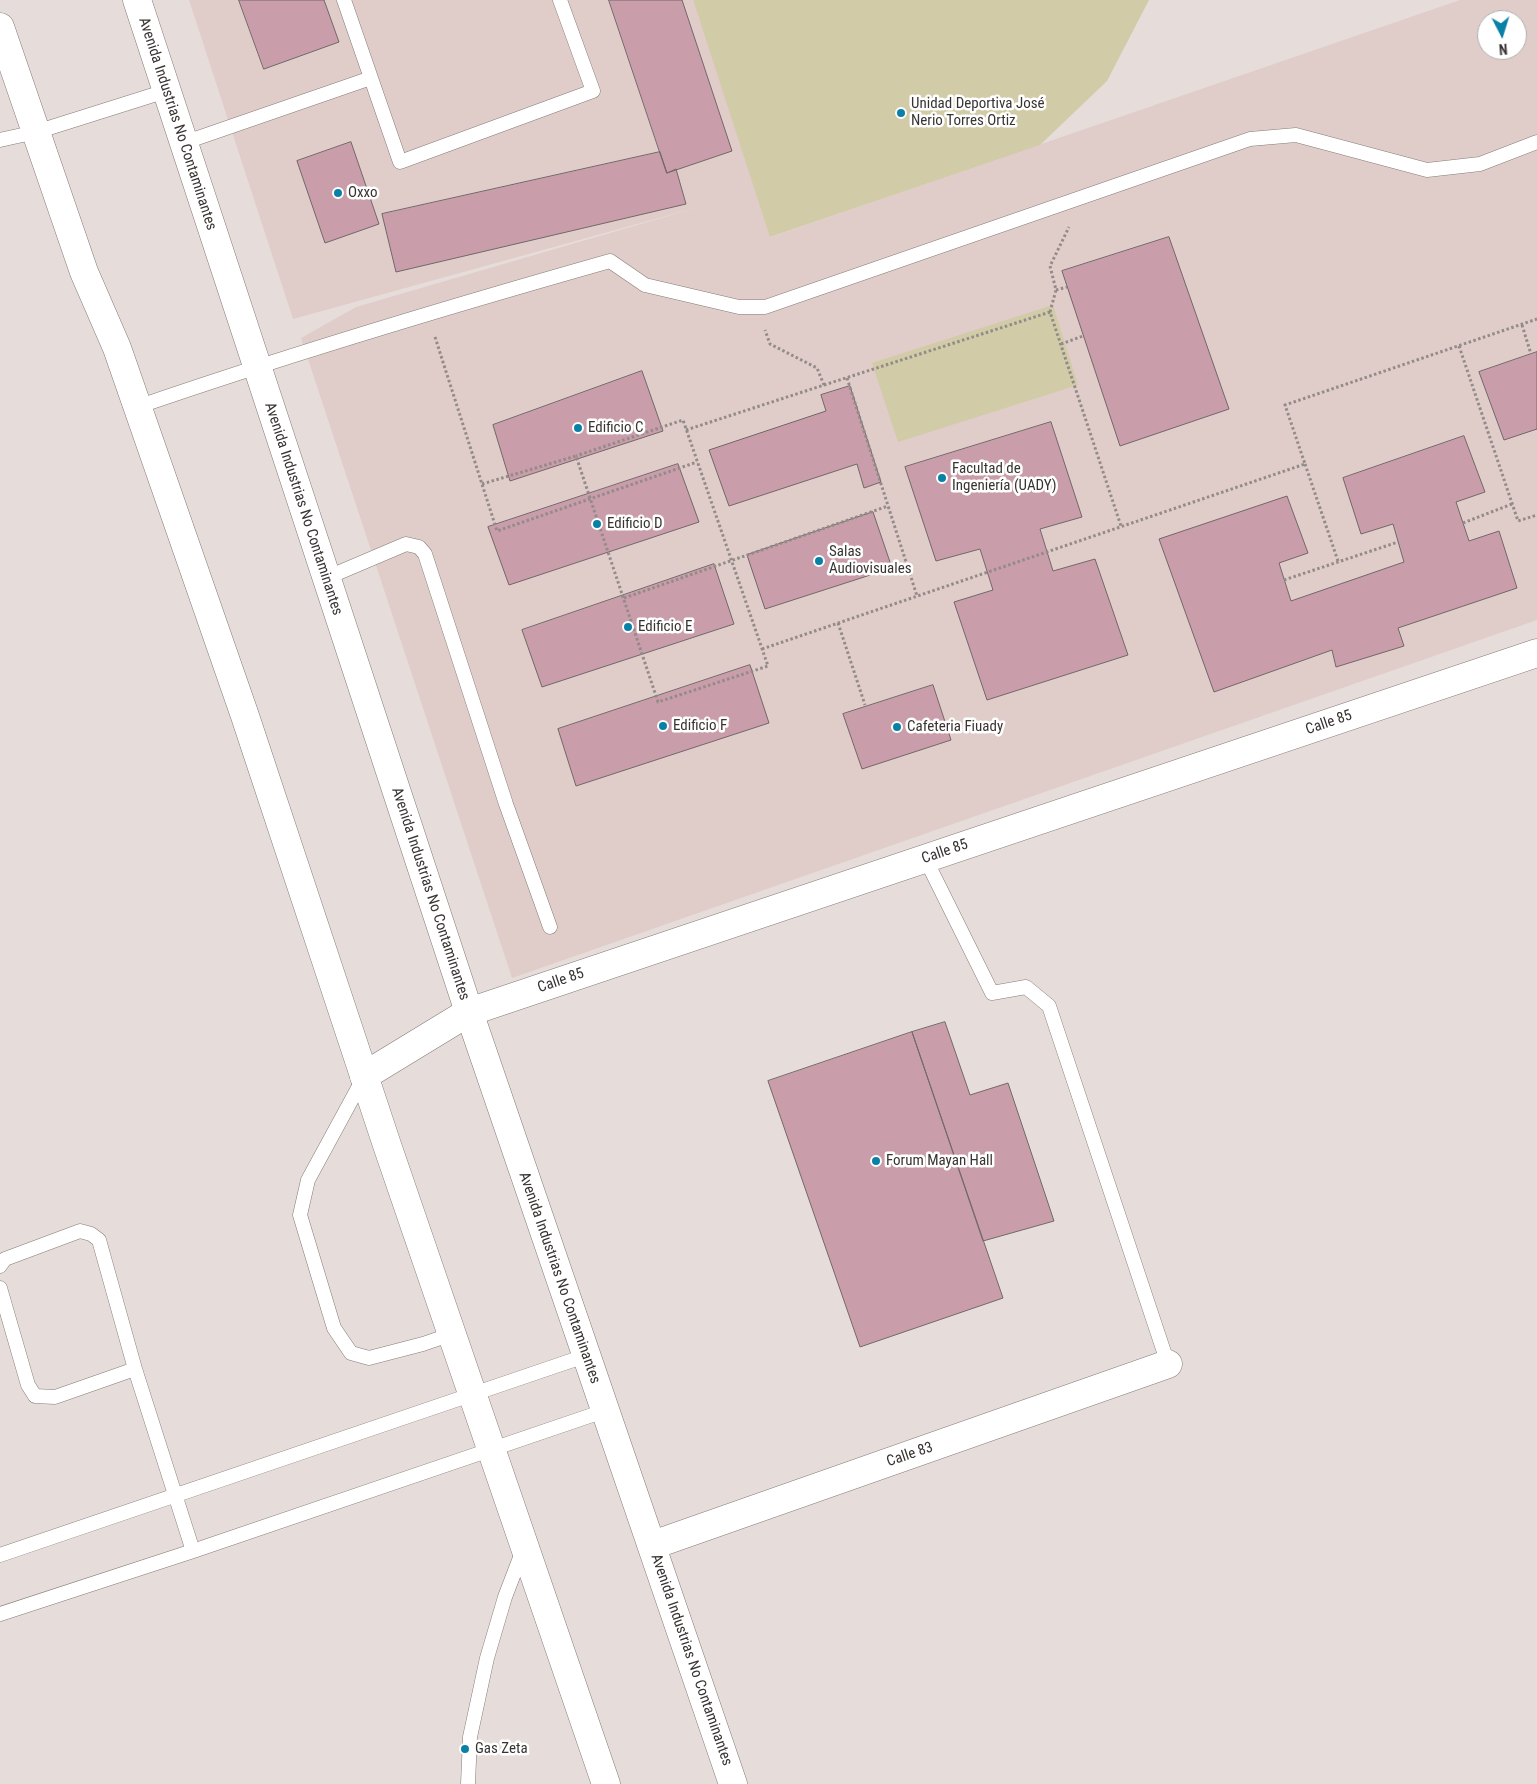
<!DOCTYPE html>
<meta charset="utf-8">
<style>
body{margin:0}
#map{position:relative;width:1537px;height:1784px;overflow:hidden;background:#e6dcd9;font-family:"Roboto Condensed",sans-serif}
canvas{display:block}
.north{position:absolute;left:1477px;top:10px;width:50px;height:50px;box-sizing:border-box;background:#fff;border:1px solid #afaead;border-radius:50%;rotate:175deg;font-size:14px;font-weight:700;line-height:20px;text-align:center;color:#383433}
.north::after{content:'';display:block;margin:auto;width:18px;height:22px;background:#0981a7;clip-path:polygon(50% 0,100% 100%,50% 72%,0 100%)}
</style>
<div id="map">
<canvas width="1537" height="1784"></canvas>
<div class="north">N</div>
</div>
<script>
const context = document.querySelector('canvas').getContext('2d');
context.lineJoin = 'round';
function fillPath(path, color) { context.fillStyle = color; context.fill(path, 'evenodd'); }
function stroke(path, color, width, dash) { context.strokeStyle = color; context.lineWidth = width; context.lineCap = dash ? 'butt' : 'round'; context.setLineDash(dash || []); context.stroke(path); }
function label(font, color, halo, rows, align = 'center') {
  context.font = font + ' "Roboto Condensed",sans-serif'; context.lineWidth = 5; context.setLineDash([]); context.textBaseline = 'middle'; context.strokeStyle = halo; context.fillStyle = color; for (const [text, x, y, turn = 0] of rows) {
    context.save(); context.translate(x, y); context.rotate((+turn || 0) * Math.PI / 180); context.textAlign = isNaN(turn) ? turn : align; if (halo) context.strokeText(text, 0, 0); context.fillText(text, 0, 0); context.restore();
  }
}
fillPath(new Path2D(`
 M189,0H693L771,237L1460,0H1537V620L512,978L301,338L356,307L699,207L293,319ZM1487,20H1517V50H1487Z`), '#e0cdc9');
fillPath(new Path2D(`
 M693,0H1149L1107,81L1040,145L770,237Z
 M1053,305L1078,385L898,442L872,363Z`), '#d1cba7');
const building = new Path2D(`
 M239,0H324L339,42L264,69Z
 M609,0H682L732,151L667,173Z
 M351,142L379,224L325,243L297,161Z
 M660,152L667,173L676,169L686,204L396,272L382,214Z
 M1169,237L1229,409L1120,446L1062,271Z
 M1537,352V429L1504,440L1479,372Z
 M642,371L663,431L510,481L493,425Z
 M850,386L881,482L864,488L857,464L729,506L709,450L826,411L821,395Z
 M1051,422L1082,517L1040,529L1053,571L1095,559L1128,655L987,700L954,602L993,590L980,549L936,561L905,467Z
 M1464,436L1485,492L1456,502L1469,541L1499,531L1517,588L1398,628L1404,646L1336,667L1332,650L1214,692L1159,539L1287,496L1308,553L1279,563L1291,601L1404,562L1393,524L1361,534L1343,478Z
 M678,464L699,522L509,585L488,527Z
 M873,512L892,568L765,609L747,555Z
 M714,564L734,624L542,687L522,630Z
 M750,665L769,723L576,786L558,729Z
 M933,685L951,740L862,769L843,714Z
 M945,1022L970,1095L1008,1083L1054,1221L983,1241L912,1032Z
 M912,1032L1003,1298L860,1347L768,1081Z`);
fillPath(building, '#ca9daa');
stroke(building, '#71686a', 1);
const lane = new Path2D(`
 M344,0L400,162L593,91L560,0
 M0,140L36,132L166,91
 M183,143L371,78
 M137,407C294,353 451,306 610,261L645,285L739,307H765L1250,139L1296,135L1427,170L1480,164L1537,142
 M326,578L406,544L419,547L425,554L506,804L550,927
 M925,858L992,993L1026,987L1049,1006L1168,1364
 M364,1077L308,1180L300,1215L334,1328L351,1353L369,1358L423,1344L452,1334
 M0,1266L5,1259L80,1231L91,1234L99,1240L135,1369L193,1551
 M0,1288L28,1385L35,1396L55,1397L135,1369
 M0,1555L585,1356
 M0,1614L193,1551L604,1411
 M468,1784L470,1737L487,1658L505,1597L523,1550`);
const street = new Path2D(`
 M364,1076L469,1012L1537,653
 M653,1545L1168,1364`);
const secondary = new Path2D(`
 M137,0L469,1012L733,1784
 M0,27L84,272L117,348L245,716L387,1145L606,1784`);
stroke(lane, '#857c7a', 15);
stroke(street, '#857c7a', 29);
stroke(secondary, '#857c7a', 29);
stroke(new Path2D(`
 M1056,290L1067,287
 M1050,312L1056,290L1050,266L1069,227
 M1522,325L1531,354
 M435,337L497,531L697,462
 M1061,344L1083,336
 M1459,346L1518,521L1537,515
 M847,378L917,596
 M824,385L1050,312L1121,526
 M686,430L824,385L817,368L770,344L765,330
 M1305,464L1338,561
 M482,484L576,456L658,702L768,666L683,420L576,456
 M1463,523L1512,504
 M1284,580L1398,542
 M624,598L888,506
 M838,623L865,705
 M762,649L1305,464L1285,405L1537,319`), '#928b89', 3, [2.5, 2.5]);
stroke(lane, '#fff', 14);
stroke(street, '#fff', 28);
stroke(secondary, '#fff', 28);
for (const [x, y, r, color] of [
 [901,113,5,"#0981a7"],
 [338,193,5,"#0981a7"],
 [578,428,5,"#0981a7"],
 [942,478,5,"#0981a7"],
 [597,524,5,"#0981a7"],
 [819,561,5,"#0981a7"],
 [628,627,5,"#0981a7"],
 [663,726,5,"#0981a7"],
 [897,727,5,"#0981a7"],
 [876,1161,5,"#0981a7"],
 [465,1749,5,"#0981a7"]
]) { const dot = new Path2D(); dot.arc(x, y, r, 0, 2 * Math.PI); context.fillStyle = color; context.fill(dot); stroke(dot, '#fff', 2); }
label('15px', '#383433', '#fff', [
 ["Unidad Deportiva José",911,104],
 ["Nerio Torres Ortiz",911,121],
 ["Oxxo",348,193],
 ["Edificio C",588,428],
 ["Facultad de",952,469],
 ["Ingeniería (UADY)",952,486],
 ["Edificio D",607,524],
 ["Salas",829,552],
 ["Audiovisuales",829,569],
 ["Edificio E",638,627],
 ["Edificio F",673,726],
 ["Cafeteria Fiuady",907,727],
 ["Forum Mayan Hall",886,1161],
 ["Gas Zeta",475,1749]
], 'left');
label('15px', '#383433', '#fff', [
 ["Avenida Industrias No Contaminantes",177,124,72],
 ["Avenida Industrias No Contaminantes",303,509,72],
 ["Calle 85",1329,723,-19],
 ["Calle 85",945,852,-19],
 ["Avenida Industrias No Contaminantes",430,894,72],
 ["Calle 85",561,981,-19],
 ["Avenida Industrias No Contaminantes",559,1278,71],
 ["Calle 83",910,1455,-19],
 ["Avenida Industrias No Contaminantes",691,1660,71]
]);
</script>
